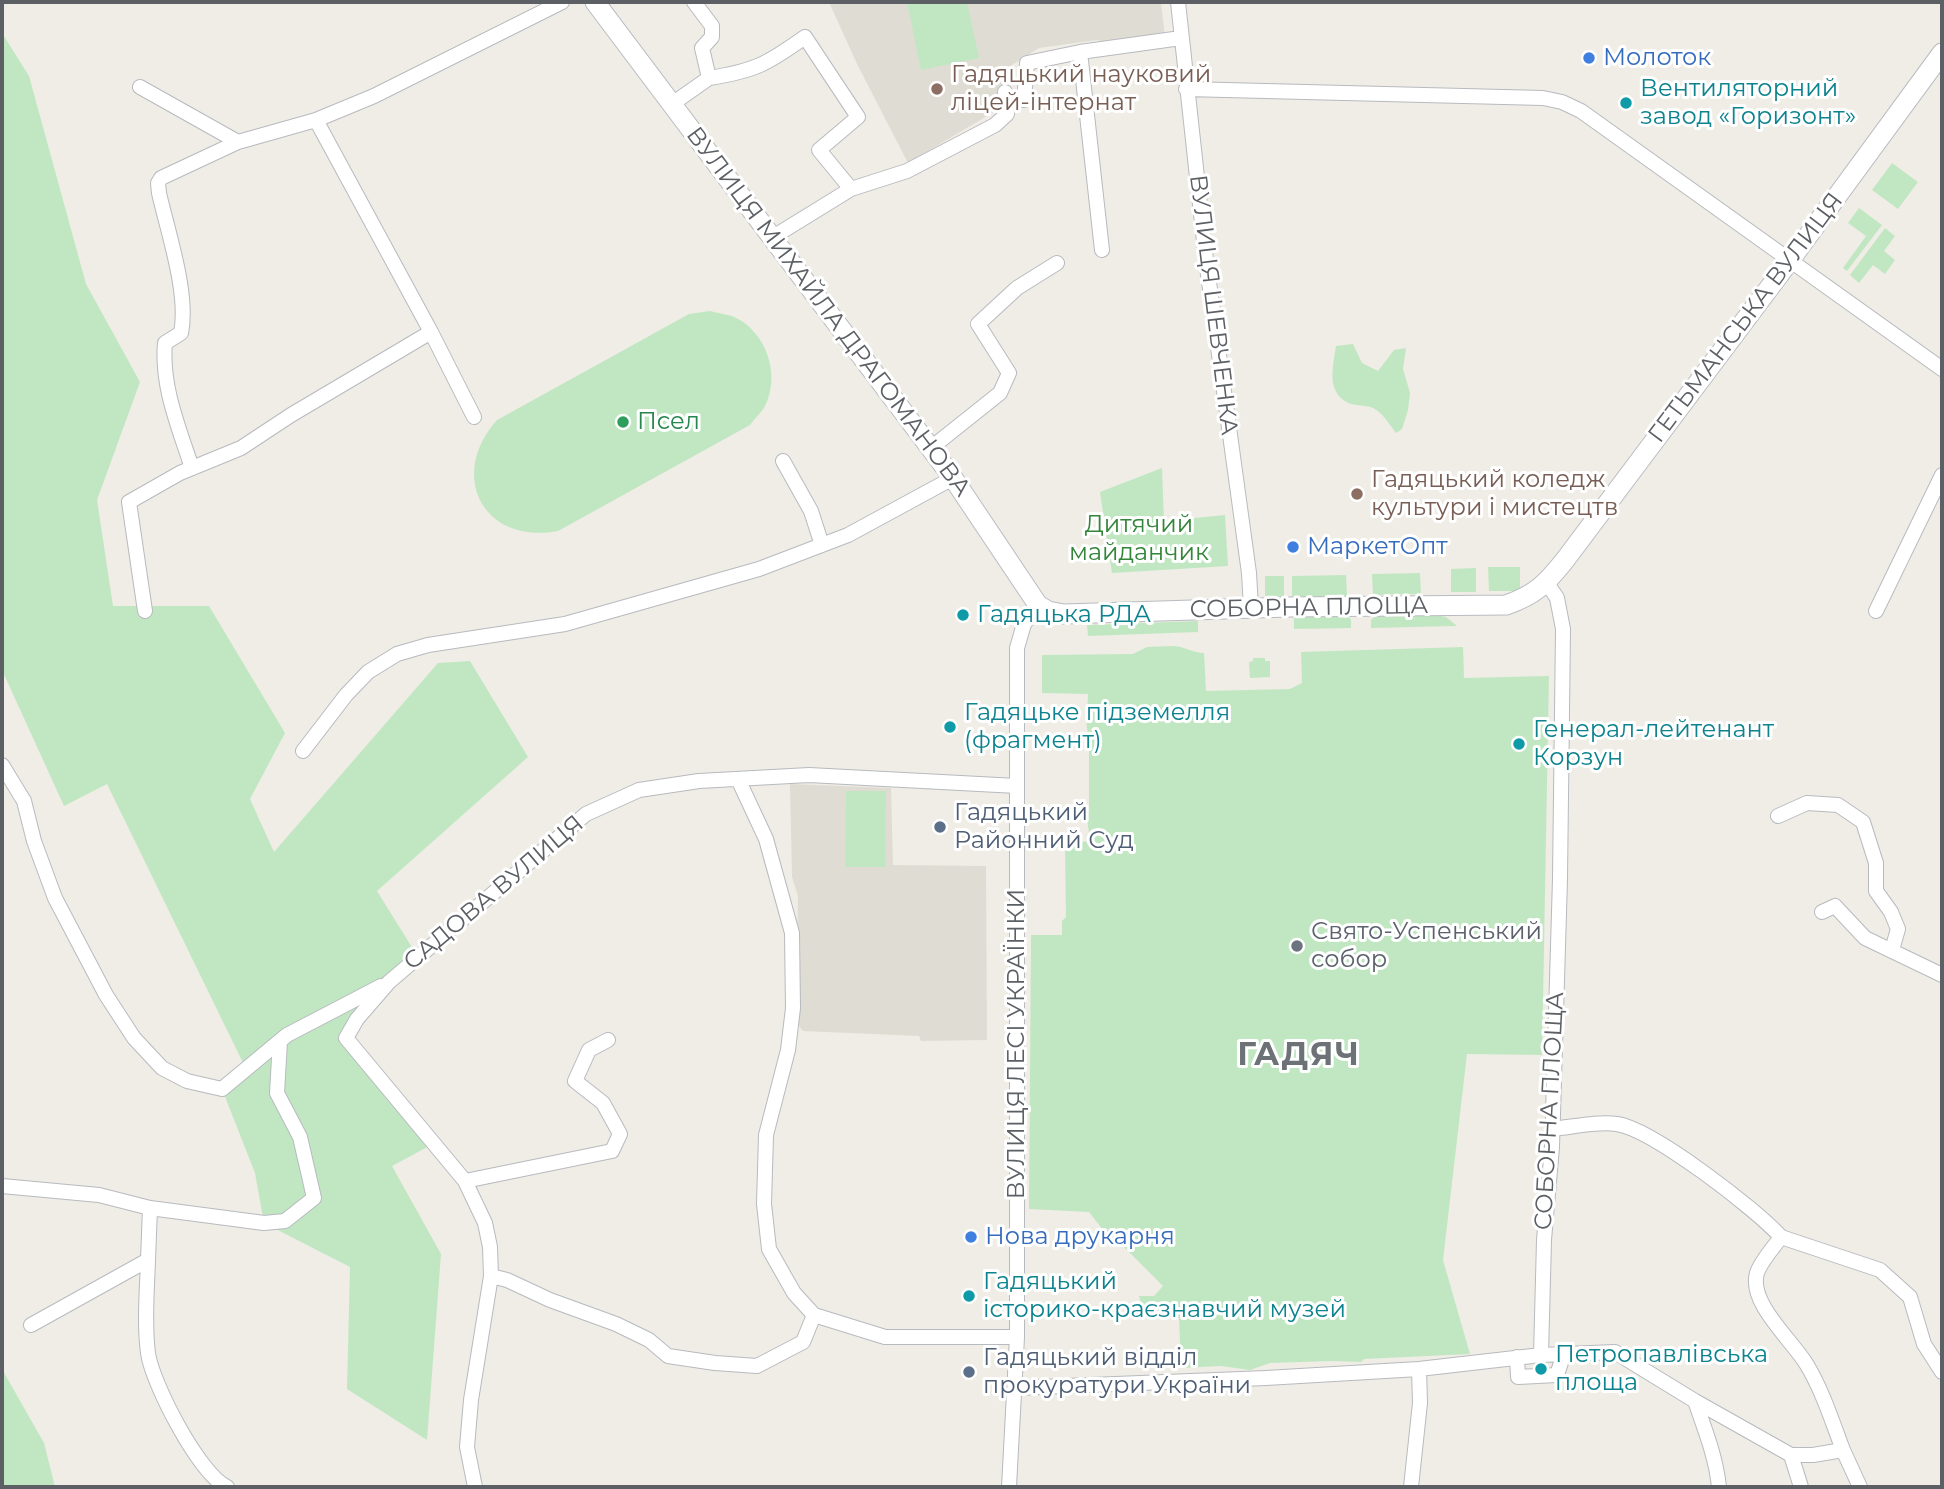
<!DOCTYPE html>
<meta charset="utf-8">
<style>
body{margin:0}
#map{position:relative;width:1944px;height:1489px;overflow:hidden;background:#efede5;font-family:Montserrat,sans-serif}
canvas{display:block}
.frame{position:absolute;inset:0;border:4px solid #5c6065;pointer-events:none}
</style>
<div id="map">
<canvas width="1944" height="1489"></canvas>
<div class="frame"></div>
</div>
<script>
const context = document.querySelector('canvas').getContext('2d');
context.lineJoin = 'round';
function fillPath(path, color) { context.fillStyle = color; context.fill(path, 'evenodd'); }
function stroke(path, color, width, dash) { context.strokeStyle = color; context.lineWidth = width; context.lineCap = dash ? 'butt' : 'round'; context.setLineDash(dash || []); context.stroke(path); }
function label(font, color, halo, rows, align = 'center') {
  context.font = font + ' Montserrat,sans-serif'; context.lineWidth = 6; context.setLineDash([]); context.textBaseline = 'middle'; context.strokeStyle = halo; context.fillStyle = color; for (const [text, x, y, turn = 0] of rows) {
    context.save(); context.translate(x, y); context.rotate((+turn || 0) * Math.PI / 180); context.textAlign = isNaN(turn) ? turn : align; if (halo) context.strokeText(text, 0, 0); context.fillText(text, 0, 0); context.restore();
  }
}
fillPath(new Path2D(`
 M829,2H1161L1165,37L1119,44L1097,40L1039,48L1004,70L1002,107L908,163L857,64Z
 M790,784L891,788L893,865L986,866L987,1040L921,1041L919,1036L803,1031L796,1022L798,896L792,877Z`), '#dfdcd3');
fillPath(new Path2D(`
 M907,2H967L979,58L921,70Z
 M2,33L29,76L86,284L140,382L97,500L113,606H209L285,733L250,799L274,852L438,663L470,661L528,757L377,891L418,957L346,1038L433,1144L392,1166L441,1254L427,1440L347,1389L350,1267L264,1223L255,1173L222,1089L246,1069L107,784L64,806L2,670Z
 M1892,163L1918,182L1898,209L1872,190Z
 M1859,208L1882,225L1847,271L1843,268L1866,236L1848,223Z
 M1885,228L1895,236L1884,251L1895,260L1885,274L1873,265L1859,283L1850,275Z
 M710,311C717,313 725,314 732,316C766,330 782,375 764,408C760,414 754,419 750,425L558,531C484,545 447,476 497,420L689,314Z
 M1353,344L1362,363L1378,371L1394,350L1406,348L1403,369L1410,393L1408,410L1402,429L1396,433C1390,425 1382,412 1373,408C1367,405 1358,406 1351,404C1325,394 1333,367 1336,346Z
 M1162,468L1164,521L1225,515L1228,566L1112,573L1100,492Z
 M1488,567H1520V591H1489Z
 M1476,568V592H1451V569Z
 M1420,573L1421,594L1373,595L1372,574Z
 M1346,575L1347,596L1292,597V576Z
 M1265,576H1284V597L1265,598Z
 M1436,615L1446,617L1457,626L1371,628V620L1375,616Z
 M1348,616L1351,620V628L1294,629V617Z
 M1198,621V632L1088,636L1087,625Z
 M1174,646C1186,647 1193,653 1204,653L1206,691L1290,689L1302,683L1301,652L1463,647L1464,678L1549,676L1542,1055L1467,1054L1443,1260L1470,1354L1364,1359L1361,1362L1331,1361L1270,1363L1250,1370L1221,1366L1181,1368L1179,1318L1157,1310L1142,1308L1139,1296H1154L1163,1286L1124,1247L1110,1239L1089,1212L1029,1209L1031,935H1062V921L1066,917L1065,844L1090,841L1087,818L1089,808V736C1084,722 1088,710 1088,694L1042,693V655L1133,654L1147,647Z
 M1253,658H1265V661H1270V677L1250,678L1249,662L1253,661Z
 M846,791H886L885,867H845Z
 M2,1369L44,1443L55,1487H2Z`), '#c1e7c2');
const street = new Path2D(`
 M1178,2L1206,260L1249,573L1251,608
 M709,78C755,71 767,64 805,37L858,117L819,150L851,189L773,237
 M140,87L238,142
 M1186,89L1543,98L1562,102L1581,111L1942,369
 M1024,100L1027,63L1080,52
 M672,104L709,78L702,48L712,37V26L694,2
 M316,120L431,332L474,417
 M851,189L907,171L995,125L1007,114L1005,92
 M1102,250L1080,52L1181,38
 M931,448L1000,393L1009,373L978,324L1017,288L1057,263
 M783,461L811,511L822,545
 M192,468C179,428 161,386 165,343L181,333C189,294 168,233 159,193L158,183L161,178L238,142L316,120L374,96L562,2
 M145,611L129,502L180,473L241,448L291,415L431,332
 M1876,611L1942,475
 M303,751L346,695L368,672L397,654L428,645L565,624L759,569L848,535L953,478
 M2,765L24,801L34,841L55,898L106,995L134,1038L162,1068L187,1081L222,1089L287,1035L381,986
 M738,779L766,839L792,933L793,1008L788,1050L766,1135L764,1204L769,1249L794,1293L814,1315
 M1778,816L1807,803L1838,805L1863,822L1876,863V891L1891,912L1898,929L1892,950
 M1822,912L1835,906L1865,938L1942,975
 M1552,1129C1573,1127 1597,1121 1617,1124C1652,1129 1756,1209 1781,1237L1880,1270L1910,1297L1924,1344L1942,1372
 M465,1181L612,1151L620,1134L603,1103L575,1081L589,1050L608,1040
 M2,1186L99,1195L150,1208L264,1223L285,1221L314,1198L300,1137L277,1093L280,1041
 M1781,1237C1774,1247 1761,1261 1757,1273C1748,1303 1793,1341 1807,1365C1823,1392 1832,1421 1843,1450
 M148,1260C147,1291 144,1323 148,1353C152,1383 199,1474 227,1487
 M491,1276L507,1280L550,1300L616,1324L649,1340L668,1356L715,1363L757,1366L803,1342L814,1315
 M814,1315L885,1337H1017
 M31,1325L148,1260L150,1208
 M1541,1355L1615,1352L1695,1401L1791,1455L1801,1487
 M1517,1357L1518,1377L1557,1375L1564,1353
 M1016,1388L1266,1378L1419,1369L1541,1355L1544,1240L1552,1147L1560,879L1563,629L1557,598L1547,583
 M1695,1401C1705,1430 1716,1457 1719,1487
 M1791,1455H1813L1843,1450L1860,1487
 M475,1487L467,1447L471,1400L491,1276L490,1247L485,1223L465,1181L346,1038L357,1019L389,982L586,814L639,790L699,781L809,775L1017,786
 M1009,1487L1017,1337V648L1024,624L1038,605
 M1411,1487L1420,1403L1419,1369`);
const secondary = new Path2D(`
 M595,2L953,478L1038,605L1048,611L1064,614L1289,607L1506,605C1535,595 1546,584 1565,560L1791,259L1942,53`);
stroke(street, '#b7babf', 16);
stroke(secondary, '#b8bbc1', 21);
stroke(street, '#fff', 14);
stroke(secondary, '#fff', 19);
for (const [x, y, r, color] of [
 [1589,58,7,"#3f7fe0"],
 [937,89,7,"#8d6e63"],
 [1626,103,7,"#0f9aa8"],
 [623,422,7,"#2e9e5b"],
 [1357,494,7,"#8d6e63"],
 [1293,547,7,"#3f7fe0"],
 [963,615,7,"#0f9aa8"],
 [950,727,7,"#0f9aa8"],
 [1519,744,7,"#0f9aa8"],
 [940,827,7,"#5c6f8a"],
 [1297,946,7,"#6b7280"],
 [971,1237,7,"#3f7fe0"],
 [969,1296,7,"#0f9aa8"],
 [1541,1369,7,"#0f9aa8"],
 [969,1372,7,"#5c6f8a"]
]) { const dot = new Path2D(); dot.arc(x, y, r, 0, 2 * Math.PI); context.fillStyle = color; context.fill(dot); stroke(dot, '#fff', 2.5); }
label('24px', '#366cbe', '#fff', [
 ["Молоток",1603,58],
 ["МаркетОпт",1307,547],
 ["Нова друкарня",985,1237]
], 'left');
label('24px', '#785e54', '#fff', [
 ["Гадяцький науковий",951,75],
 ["ліцей-інтернат",951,103],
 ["Гадяцький коледж",1371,480],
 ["культури і мистецтв",1371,508]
], 'left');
label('24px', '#0d838f', '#fff', [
 ["Вентиляторний",1640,89],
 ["завод «Горизонт»",1640,117],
 ["Гадяцька РДА",977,615],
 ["Гадяцьке підземелля",964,713],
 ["(фрагмент)",964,741],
 ["Генерал-лейтенант",1533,730],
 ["Корзун",1533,758],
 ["Гадяцький",983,1282],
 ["історико-краєзнавчий музей",983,1310],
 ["Петропавлівська",1555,1355],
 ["площа",1555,1383]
], 'left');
label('24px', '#5c6065', '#fff', [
 ["ВУЛИЦЯ ШЕВЧЕНКА",1213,305,83],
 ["ВУЛИЦЯ МИХАЙЛА ДРАГОМАНОВА",828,312,53],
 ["ГЕТЬМАНСЬКА ВУЛИЦЯ",1746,318,-53],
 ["СОБОРНА ПЛОЩА",1309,608,-1],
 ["САДОВА ВУЛИЦЯ",494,893,-40],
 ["ВУЛИЦЯ ЛЕСІ УКРАЇНКИ",1017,1044,-90],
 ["СОБОРНА ПЛОЩА",1550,1111,-87]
]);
label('24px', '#27864d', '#fff', [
 ["Псел",637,422]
], 'left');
label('24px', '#338539', '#fff', [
 ["Дитячий",1139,525],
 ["майданчик",1139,553]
]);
label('24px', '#4e5e75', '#fff', [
 ["Гадяцький",954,813],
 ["Районний Суд",954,841],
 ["Гадяцький відділ",983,1358],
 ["прокуратури України",983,1386]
], 'left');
label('24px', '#5b616d', '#fff', [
 ["Свято-Успенський",1311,932],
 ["собор",1311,960]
], 'left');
context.letterSpacing = '2px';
label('bold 32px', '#6d7277', '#fff', [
 ["ГАДЯЧ",1299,1056]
]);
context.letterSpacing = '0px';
</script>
